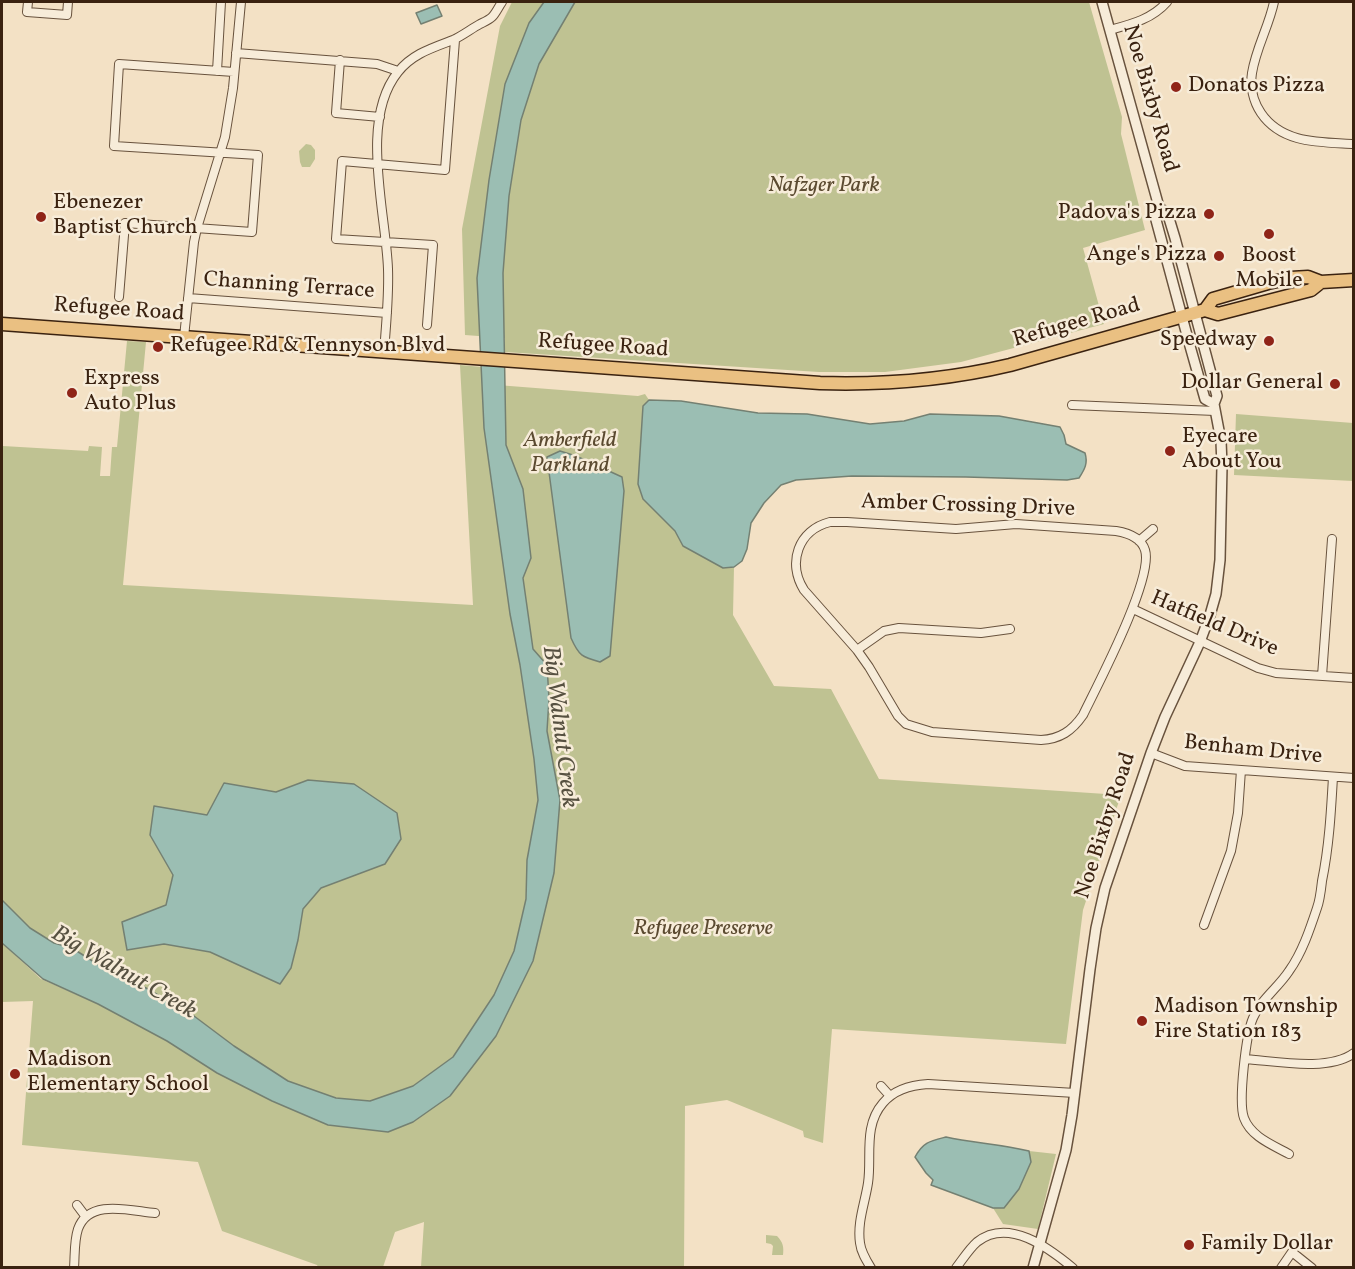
<!DOCTYPE html>
<style>
body{margin:0}
#map{position:relative;width:1355px;height:1269px;overflow:hidden;background:#f3e1c5;font-family:Vollkorn,serif}
canvas{display:block}
.frame{position:absolute;inset:0;border:3px solid #3a2210;pointer-events:none}
</style>
<div id="map">
<canvas width="1355" height="1269"></canvas>
<div class="frame"></div>
</div>
<script>
const context = document.querySelector('canvas').getContext('2d');
context.lineJoin = 'round';
function fillPath(path, color) { context.fillStyle = color; context.fill(path, 'evenodd'); }
function stroke(path, color, width, dash) { context.strokeStyle = color; context.lineWidth = width; context.lineCap = dash ? 'butt' : 'round'; context.setLineDash(dash || []); context.stroke(path); }
function label(font, color, halo, rows, align = 'center') {
  context.font = font + ' Vollkorn,serif'; context.lineWidth = 5; context.setLineDash([]); context.textBaseline = 'middle'; context.strokeStyle = halo; context.fillStyle = color; for (const [text, x, y, turn = 0] of rows) {
    context.save(); context.translate(x, y); context.rotate((+turn || 0) * Math.PI / 180); context.textAlign = isNaN(turn) ? turn : align; if (halo) context.strokeText(text, 0, 0); context.fillText(text, 0, 0); context.restore();
  }
}
fillPath(new Path2D(`
 M512,2H1089L1122,117L1121,134L1145,230L1083,248L1104,324L961,362L885,372H819L505,352V338L465,335L462,229L500,26Z
 M306,144L311,145L315,150V159L310,167H302L300,162L299,151Z
 M127,341L146,342L123,585L473,605L460,365L482,367L484,428L510,614L520,665L534,759L538,800L528,860L526,899L514,951L494,995L453,1057L413,1086L370,1101L336,1098L288,1081L234,1046L194,1016L146,988L102,967L72,948L54,943L30,928L2,900V460L3,446L88,451L89,446L102,447L100,476H110L112,447H117ZM308,780L385,864L321,888L303,909L298,940L291,968L280,984L210,952L164,944L123,922L166,905L173,875L150,835L207,815L224,783L276,792Z
 M497,385L638,396L645,394L649,400L643,406L638,484L643,499L675,531L683,546L723,568L734,567L733,615L774,686L831,689L879,779L1121,795L1083,910L1066,1044L832,1029L823,1143L804,1137L803,1131L727,1100L685,1106L684,1267H421L424,1222L395,1232L383,1267H318L317,1265L222,1231L198,1162L22,1145L33,1001L2,1002V943L41,979L98,1004L167,1041L217,1073L413,1122L524,973L551,756L547,731L549,699L532,663Z
 M1236,414L1353,423V481L1234,475Z
 M1029,1151L1056,1154L1038,1229L1003,1224L993,1208H1004L1031,1162Z
 M766,1235L777,1236C783,1242 784,1247 783,1255H772L773,1246L771,1244L766,1243Z`), '#bfc292');
const water = new Path2D(`
 M544,2H575L539,64L521,120L509,196L503,273L506,445L523,489L531,558L523,578L533,649L547,665L549,699L547,731L560,800L554,873L533,961L496,1036L450,1096L413,1122L388,1132L328,1125L272,1101L217,1073L167,1041L98,1004L43,979L2,943V900L30,928L54,943L72,948L102,967L146,988L194,1016L234,1046L288,1081L336,1098L370,1101L413,1086L453,1057L494,995L514,951L526,899L527,860L538,800L534,759L520,665L510,614L484,428L477,278L489,180L505,84L529,23Z
 M437,5L442,16L421,24L416,13Z
 M649,400L681,401L758,413L807,414L870,424L904,421L930,414L999,416L1060,427L1064,435L1066,444L1085,453C1088,463 1085,469 1079,478L1067,480L966,477L852,476L796,480L781,485L764,503L751,523L747,549L742,561L734,567L723,568L683,546L675,531L643,499L638,484L643,406Z
 M560,451L576,456L622,477L624,491L610,656L600,662C582,657 579,656 571,638L547,457Z
 M308,780L354,784L397,813L401,839L385,864L321,888L303,909L298,940L291,968L280,984L210,952L164,944L127,950L122,922L166,905L173,875L150,835L154,806L207,815L224,783L276,792Z
 M946,1137C973,1143 1001,1144 1029,1151L1031,1162L1019,1189L1004,1208H993L931,1185L933,1180L926,1173L915,1157C923,1142 930,1141 946,1137Z`);
fillPath(water, '#9bbeb3');
stroke(water, '#748072', 1.5);
const minor = new Path2D(`
 M28,2L27,12L67,15L68,2
 M1274,2C1269,26 1256,48 1252,73C1250,86 1253,101 1261,113C1282,144 1320,142 1354,144
 M1110,30C1132,24 1152,19 1167,2
 M236,53L377,64L398,71
 M340,60L336,113L380,117
 M217,71L221,2
 M119,297L125,223L252,232L258,155L114,146L119,64L234,72
 M188,298L387,313
 M427,325L433,245L336,239L342,161L445,170L455,40
 M184,337L194,242L197,228L225,137L233,88L241,2
 M384,352C386,325 389,297 388,269C386,212 359,120 398,72C412,54 432,48 453,40C462,36 471,29 480,24C484,22 489,20 492,17C496,13 499,6 502,2
 M1072,405L1215,411
 M830,522H847L956,529L1016,524L1116,531C1128,533 1141,537 1145,550C1154,578 1097,686 1083,715C1072,731 1060,739 1041,740L932,732L906,724L898,716L869,667L857,650L804,590C787,563 798,530 830,522Z
 M1139,541L1153,529
 M1133,609L1258,668L1276,673L1354,678
 M857,650L884,631L899,628L981,633L1010,629
 M1322,676L1332,539
 M1151,753L1185,766L1354,778
 M1204,925L1231,851L1238,813L1241,770
 M1245,1059C1275,1061 1328,1072 1354,1053
 M881,1086L890,1096
 M1289,1154C1273,1145 1251,1137 1244,1118C1238,1102 1246,1034 1253,1018C1261,999 1278,988 1289,971C1302,953 1310,929 1317,908C1320,900 1321,890 1322,881C1329,847 1331,812 1333,777
 M77,1205L86,1217
 M74,1268C75,1255 74,1241 78,1229C89,1198 131,1211 155,1213
 M871,1268C866,1260 861,1252 860,1243C857,1222 865,1203 868,1183C872,1157 863,1126 883,1103C894,1090 911,1085 928,1084L1075,1093
 M956,1268C963,1259 969,1249 977,1242C1008,1217 1049,1248 1073,1268
 M1281,1268L1292,1252L1312,1268`);
const tertiary = new Path2D(`
 M1102,2L1159,207L1156,220L1188,339L1205,399L1214,404
 M1033,1268L1066,1150L1072,1115L1090,969L1096,928L1105,888L1151,753L1165,717L1200,642L1210,615L1216,594L1220,560L1222,466L1221,441L1214,404L1217,396L1175,238L1168,215L1159,207`);
const primary = new Path2D(`
 M1205,310L1218,314L1311,290L1321,282
 M2,324L820,383C885,385 947,380 1010,365L1205,310L1213,299L1268,283L1291,278L1308,277L1321,282L1354,280`);
stroke(minor, '#68523d', 10);
stroke(tertiary, '#68523d', 12);
stroke(primary, '#3a2210', 15);
stroke(minor, '#f7ecd9', 8);
stroke(tertiary, '#f7ecd9', 9);
stroke(primary, '#eac082', 12);
for (const [x, y, r, color] of [
 [1176,87,6,"#8f2418"],
 [1209,214,6,"#8f2418"],
 [41,217,6,"#8f2418"],
 [1269,234,6,"#8f2418"],
 [1219,256,6,"#8f2418"],
 [1269,341,6,"#8f2418"],
 [158,347,6,"#8f2418"],
 [1335,384,6,"#8f2418"],
 [72,393,6,"#8f2418"],
 [1170,451,6,"#8f2418"],
 [1142,1021,6,"#8f2418"],
 [15,1074,6,"#8f2418"],
 [1189,1245,6,"#8f2418"]
]) { const dot = new Path2D(); dot.arc(x, y, r, 0, 2 * Math.PI); context.fillStyle = color; context.fill(dot); stroke(dot, '#f7ecd9', 2); }
label('22px', '#3a2210', '#f7ecd9', [
 ["Donatos Pizza",1188,87],
 ["Ebenezer",53,204],
 ["Baptist Church",53,229],
 ["Padova's Pizza",1197,214,"right"],
 ["Ange's Pizza",1207,256,"right"],
 ["Boost",1269,257,"center"],
 ["Mobile",1269,282,"center"],
 ["Speedway",1257,341,"right"],
 ["Refugee Rd & Tennyson Blvd",170,347],
 ["Express",84,380],
 ["Auto Plus",84,405],
 ["Dollar General",1323,384,"right"],
 ["Eyecare",1182,438],
 ["About You",1182,463],
 ["Madison Township",1154,1008],
 ["Fire Station 183",1154,1033],
 ["Madison",27,1061],
 ["Elementary School",27,1086],
 ["Family Dollar",1201,1245]
], 'left');
label('22px', '#3a2210', '#f7ecd9', [
 ["Noe Bixby Road",1149,99,74],
 ["Channing Terrace",289,287,4],
 ["Refugee Road",119,311,4],
 ["Refugee Road",1077,324,-16],
 ["Refugee Road",603,347,4],
 ["Amber Crossing Drive",968,507,2],
 ["Hatfield Drive",1214,625,23],
 ["Benham Drive",1253,751,6],
 ["Noe Bixby Road",1107,826,-72]
]);
label('italic 22px', '#5b4a30', '#f7ecd9', [
 ["Nafzger Park",824,187],
 ["Amberfield",570,442],
 ["Parkland",570,467],
 ["Refugee Preserve",703,930]
]);
label('italic 24px', '#575141', '#f7ecd9', [
 ["Big Walnut Creek",558,727,83],
 ["Big Walnut Creek",123,974,30]
]);
</script>
